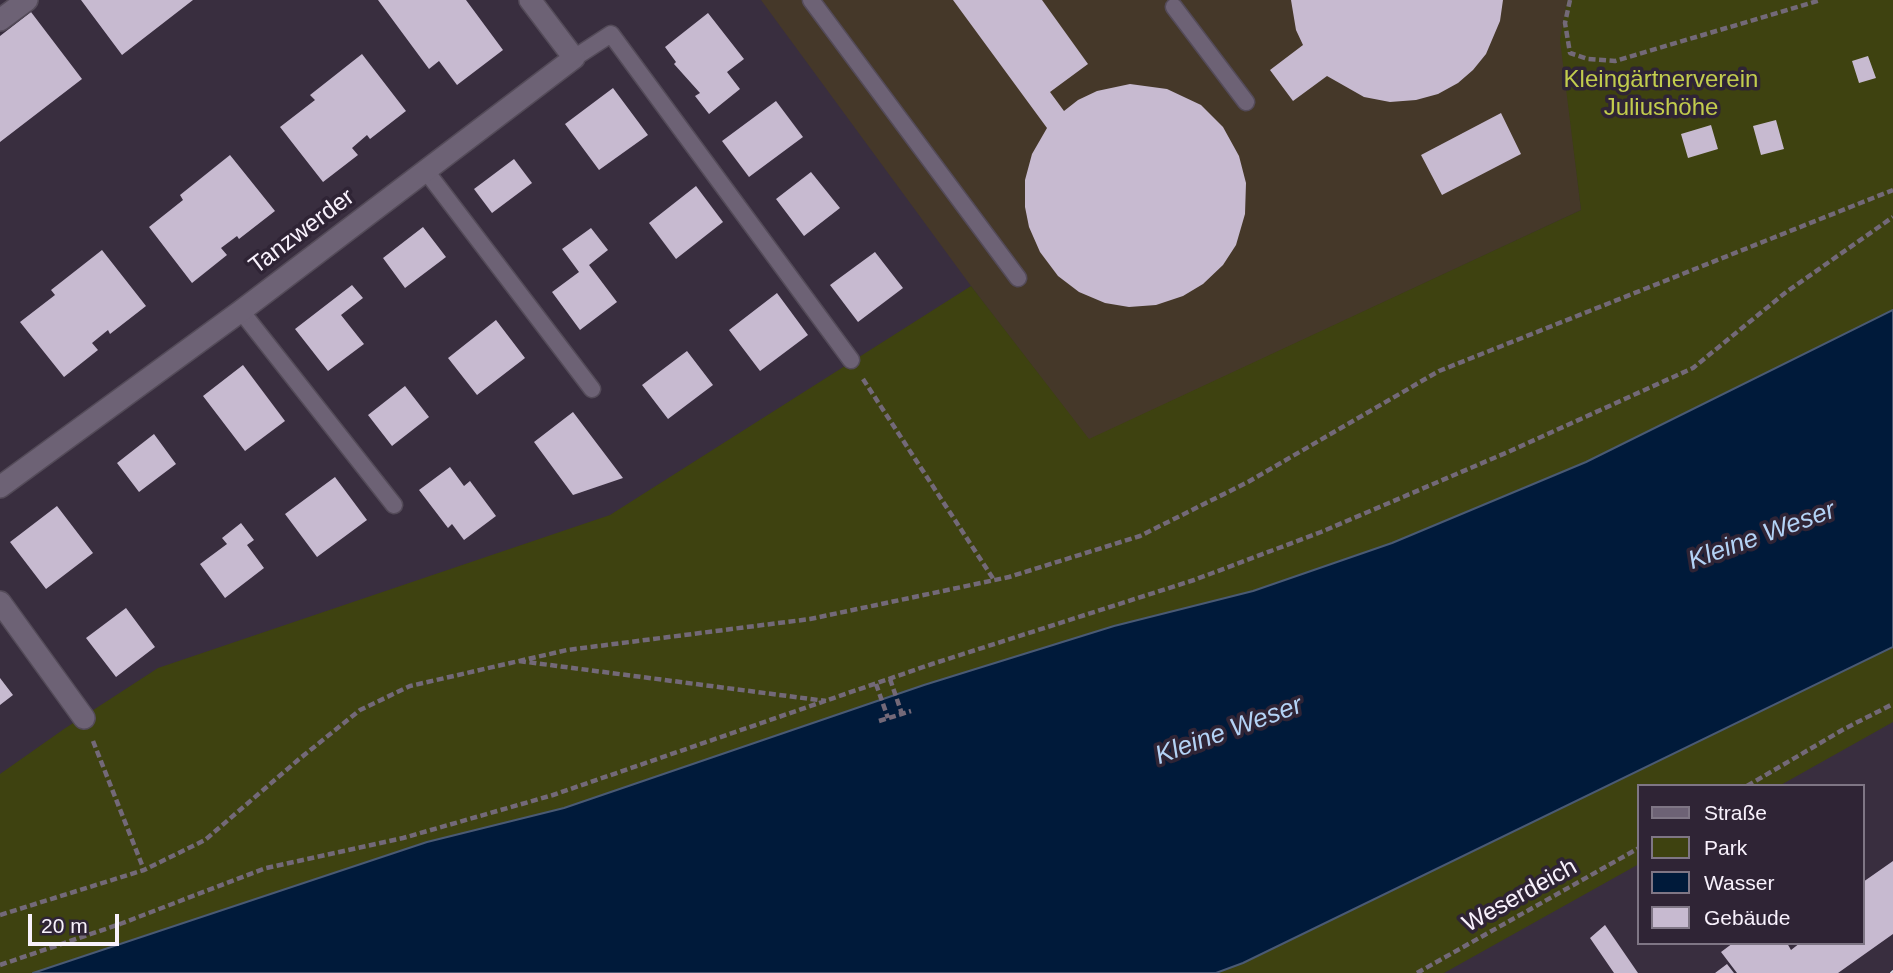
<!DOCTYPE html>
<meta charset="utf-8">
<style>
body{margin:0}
#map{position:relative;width:1893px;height:973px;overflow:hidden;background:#392e3f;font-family:Arial,sans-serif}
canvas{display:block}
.legend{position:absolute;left:1637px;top:784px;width:228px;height:161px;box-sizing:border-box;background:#2f2435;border:2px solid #7f7685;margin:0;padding:9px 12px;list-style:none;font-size:21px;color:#f8f1fc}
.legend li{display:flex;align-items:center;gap:14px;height:35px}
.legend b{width:35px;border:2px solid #7f7685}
.scale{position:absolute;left:28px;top:914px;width:91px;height:32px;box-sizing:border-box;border:4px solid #f8f1fc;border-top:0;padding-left:9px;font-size:21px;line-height:24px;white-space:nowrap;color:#f8f1fc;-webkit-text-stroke:5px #2f2435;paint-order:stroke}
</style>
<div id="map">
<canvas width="1893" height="973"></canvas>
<ul class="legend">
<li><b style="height:9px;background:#6d6275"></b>Straße</li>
<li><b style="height:19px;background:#3e4210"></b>Park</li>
<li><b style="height:19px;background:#001a3a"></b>Wasser</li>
<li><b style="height:19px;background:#c7bad0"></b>Gebäude</li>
</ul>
<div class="scale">20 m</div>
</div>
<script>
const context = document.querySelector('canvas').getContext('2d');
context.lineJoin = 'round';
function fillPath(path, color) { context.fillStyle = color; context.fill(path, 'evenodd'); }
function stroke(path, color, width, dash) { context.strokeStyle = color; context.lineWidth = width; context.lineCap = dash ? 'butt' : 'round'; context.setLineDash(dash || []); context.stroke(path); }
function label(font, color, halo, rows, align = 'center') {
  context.font = font + ' Arial,sans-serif'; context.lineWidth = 7; context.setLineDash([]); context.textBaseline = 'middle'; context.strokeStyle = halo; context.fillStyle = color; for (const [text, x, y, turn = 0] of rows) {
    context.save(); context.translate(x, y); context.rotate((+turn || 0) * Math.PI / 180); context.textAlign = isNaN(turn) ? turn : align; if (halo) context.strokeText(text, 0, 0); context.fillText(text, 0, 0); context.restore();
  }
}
fillPath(new Path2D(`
 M761,0H1567L1561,40L1581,210L1089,440L971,286Z`), '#453829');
fillPath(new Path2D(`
 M1567,0H1893V310L1586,462L1392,543L1253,591L1114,626L564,808L427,842L33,973H0V774L64,729L158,668L610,515L971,286L1089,439L1581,210L1560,40Z
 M1893,647V722L1779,786H1639V864L1444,973H1216L1243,963Z`), '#3e4210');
const water = new Path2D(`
 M1893,310V647L1243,963L1216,973H33L427,842L564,808L924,685L1114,626L1253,591L1392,543L1586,462Z`);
fillPath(water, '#001a3a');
stroke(water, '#4a5a74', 2);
fillPath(new Path2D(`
 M81,0H193L122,55Z
 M378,0H466L503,50L457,85L439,61L429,69Z
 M953,0H1042L1088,64L1050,92L1064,111L1078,100L1097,91L1130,84L1167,89L1201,105L1223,127L1239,156L1246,183L1245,214L1236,245L1223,265L1203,284L1183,296L1156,305L1129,307L1105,303L1079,292L1058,276L1040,252L1029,227L1025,207V180L1032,154L1047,128Z
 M1291,0H1503L1500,21L1486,54L1473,70L1458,83L1438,94L1416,100L1390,102L1364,97L1327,76L1293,101L1270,70L1303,45L1296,30Z
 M31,12L82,79L0,142V36Z
 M708,13L744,59L727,72L740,89L709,114L695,96L700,93L674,64L676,62L665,47Z
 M362,54L406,111L370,139L367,135L352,148L358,155L323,182L280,127L315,100L310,95Z
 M1868,56L1876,78L1859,83L1852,61Z
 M613,88L648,135L599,170L565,124Z
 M776,101L803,137L749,177L722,141Z
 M1501,113L1521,154L1442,195L1421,155Z
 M1776,120L1784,149L1761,155L1753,126Z
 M1711,125L1718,149L1688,158L1681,134Z
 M230,155L275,211L239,239L237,236L221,248L227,255L192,283L149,227L183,200L180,195Z
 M514,159L532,183L492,213L474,189Z
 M811,172L840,208L804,236L776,199Z
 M696,186L723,222L676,259L649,223Z
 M423,227L446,257L405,288L383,258Z
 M591,228L608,250L589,265L617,302L580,330L552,292L579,272L562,249Z
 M102,250L146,306L110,334L108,330L92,343L98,350L64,377L20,322L55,295L51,290Z
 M875,252L903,288L858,322L830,285Z
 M352,285L363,298L341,315L364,344L328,371L295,329Z
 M777,293L808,335L760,371L729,330Z
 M496,320L525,358L477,395L448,358Z
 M687,351L713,385L668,419L642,385Z
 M243,365L285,421L245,451L203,396Z
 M405,386L429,417L392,446L368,415Z
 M573,412L623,478L573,495L534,442Z
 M154,434L176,464L139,492L117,463Z
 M450,467L464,486L470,481L496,516L464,540L452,524L448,528L419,490Z
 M335,477L367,520L317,557L285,514Z
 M57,506L93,553L46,589L10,542Z
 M241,523L254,540L247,545L264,568L225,598L200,564L227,544L222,538Z
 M126,608L155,647L116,677L86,638Z
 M0,678L13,695L0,705Z
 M1893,861V934L1838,973H1737L1721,952L1733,943H1787L1791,950L1800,943H1863V882Z
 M1605,925L1638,973H1614L1590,938Z
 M1727,964L1734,973H1715Z`), '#c7bad0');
const service = new Path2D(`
 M811,0L1018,278
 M1174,7L1246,102
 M574,58L611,34L851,360
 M426,171L592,389
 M241,311L394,505`);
const minor = new Path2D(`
 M0,20L27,0
 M0,487L241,311L574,58L530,0
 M0,602L84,718`);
stroke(service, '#544b59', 19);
stroke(minor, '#544b59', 24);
stroke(new Path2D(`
 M1570,0L1565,23L1570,53L1588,59L1615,61L1821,0
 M863,379L994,580
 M519,661L826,701
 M890,679L902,714
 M876,684L888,718
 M879,721L911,711
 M93,741L144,870
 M1747,786L1844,729L1893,704
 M0,915L144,870L205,840L298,760L360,710L410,686L567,650L810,619L1009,577L1140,536L1248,482L1439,371L1893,190
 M0,965L120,924L266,868L403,838L553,795L932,664L1194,580L1321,532L1508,452L1693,368L1785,293L1893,217
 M1417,973L1639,848`), '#736978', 4.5, [7, 3.5]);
stroke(service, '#6d6275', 16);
stroke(minor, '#6d6275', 21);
stroke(new Path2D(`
 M1891,973L1893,971`), '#ddd5e1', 2);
label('24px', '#c2cc4d', '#2f2435', [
 ["Kleingärtnerverein",1661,80],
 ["Juliushöhe",1661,108]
]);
label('24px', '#f8f1fc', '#2f2435', [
 ["Tanzwerder",302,232,-37],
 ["Weserdeich",1520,896,-29]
]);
label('italic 26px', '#b3d2f5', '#2f2435', [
 ["Kleine Weser",1762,536,-20],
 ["Kleine Weser",1229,731,-20]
]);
</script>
